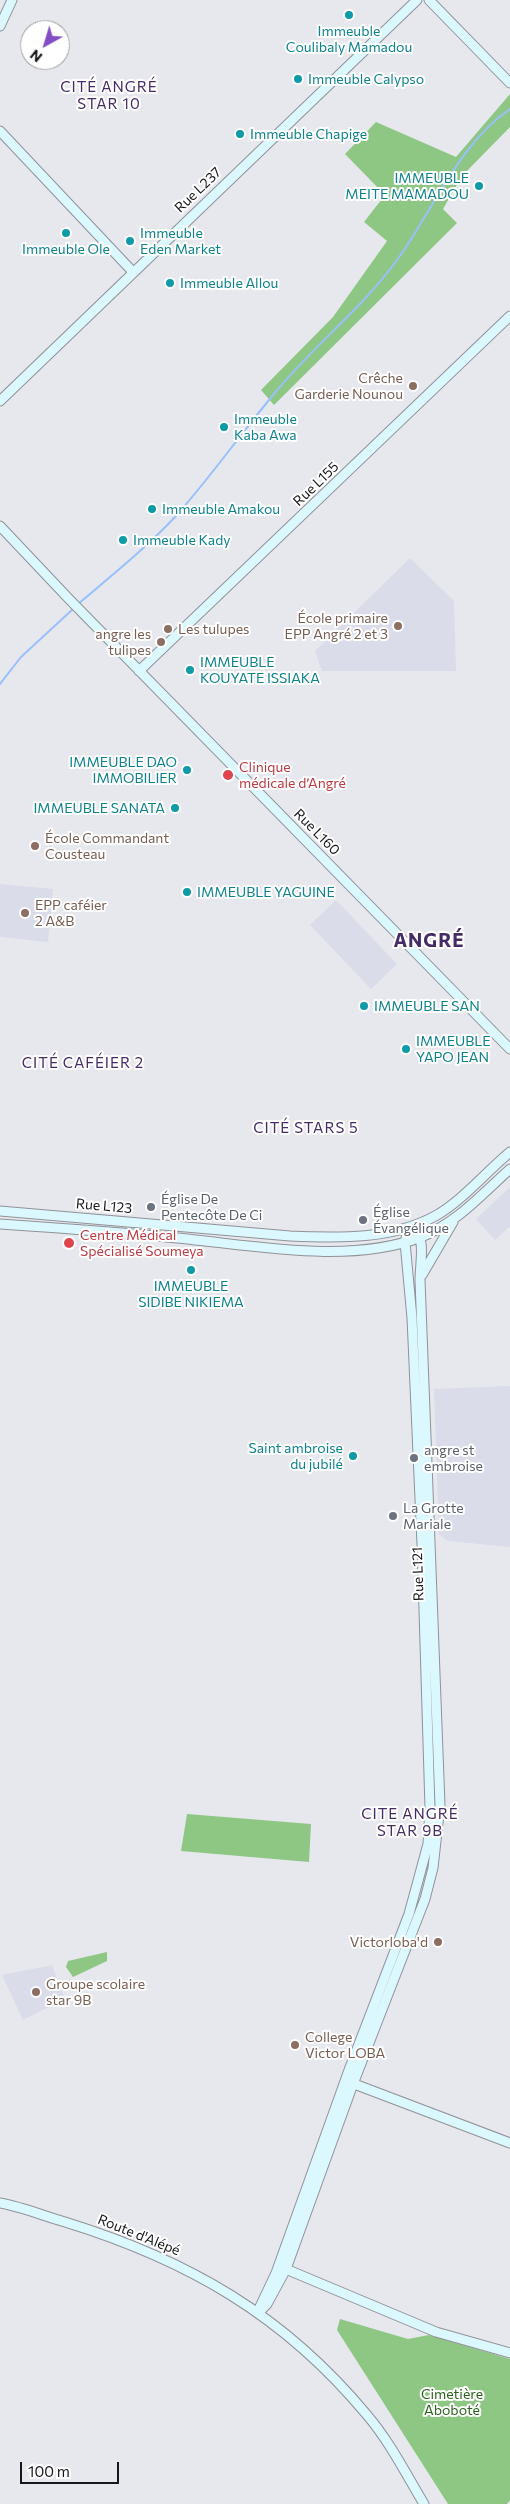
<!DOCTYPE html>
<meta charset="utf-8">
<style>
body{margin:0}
#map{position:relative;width:510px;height:2504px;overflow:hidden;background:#e7e7ee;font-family:Commissioner,sans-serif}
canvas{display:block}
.north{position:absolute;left:20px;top:20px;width:50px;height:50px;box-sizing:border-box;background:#fff;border:1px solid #a2a2a3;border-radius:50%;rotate:219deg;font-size:14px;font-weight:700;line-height:20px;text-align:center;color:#17171a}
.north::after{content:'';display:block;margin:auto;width:18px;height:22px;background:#824dc5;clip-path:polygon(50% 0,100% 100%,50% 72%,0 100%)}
.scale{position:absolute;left:20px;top:2462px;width:99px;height:22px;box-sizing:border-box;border:2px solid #17171a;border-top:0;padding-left:6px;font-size:15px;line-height:18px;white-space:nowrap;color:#17171a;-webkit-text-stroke:4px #fff;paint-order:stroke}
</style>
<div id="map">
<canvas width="510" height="2504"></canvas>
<div class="north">N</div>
<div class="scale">100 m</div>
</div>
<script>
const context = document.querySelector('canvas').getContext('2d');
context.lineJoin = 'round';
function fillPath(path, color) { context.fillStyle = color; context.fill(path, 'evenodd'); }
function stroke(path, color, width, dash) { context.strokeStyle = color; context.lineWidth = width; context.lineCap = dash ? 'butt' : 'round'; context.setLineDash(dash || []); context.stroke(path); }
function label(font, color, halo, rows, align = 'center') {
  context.font = font + ' Commissioner,sans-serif'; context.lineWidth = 4; context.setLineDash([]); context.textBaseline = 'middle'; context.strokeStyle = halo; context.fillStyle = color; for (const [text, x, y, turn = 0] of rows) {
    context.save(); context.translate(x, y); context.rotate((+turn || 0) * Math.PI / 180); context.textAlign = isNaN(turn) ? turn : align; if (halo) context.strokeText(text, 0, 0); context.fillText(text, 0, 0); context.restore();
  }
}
fillPath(new Path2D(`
 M410,558L454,601L456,671H322L315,651Z
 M0,884L53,889L48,942L0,937Z
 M336,900L397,964L371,989L310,925Z
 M510,1187V1226L495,1240L476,1219Z
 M510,1386V1547L448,1541L439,1534L434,1389Z
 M52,1965L65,1999L23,2020L2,1975Z`), '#dadcea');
fillPath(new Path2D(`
 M510,94V127L462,176L443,209L457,223L274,405L261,390L333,317L387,241L364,222L385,195L345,154L376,122L456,157Z
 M187,1814L311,1824L309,1862L181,1851Z
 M107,1952V1961L73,1977L66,1967L68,1961Z
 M340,2319L408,2339L429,2335L510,2359V2500L507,2504H448L337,2330Z`), '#8ec783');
stroke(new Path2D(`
 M78,604C111,576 145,549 174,518C212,476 243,430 279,388C316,344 363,307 397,260C432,212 460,142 510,109
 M0,684L21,657L73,609`), '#97c0fc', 2);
const secondary = new Path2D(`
 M429,0L510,83
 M0,26L12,0
 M0,131L133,272
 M0,401L417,0
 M0,526L69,599L510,1049
 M139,671L510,316
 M0,1211L290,1236C339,1238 393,1240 437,1215C464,1199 486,1172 510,1152
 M0,1224C59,1228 118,1232 177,1238C252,1245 349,1265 421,1237C457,1223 482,1194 510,1169
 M422,1275L453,1222
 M349,2082L510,2143
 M0,2203C22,2207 44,2216 65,2222C188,2260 284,2315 367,2415C390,2442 406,2474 424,2504
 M281,2267L436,2332L510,2353
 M259,2309L276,2273L349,2070L409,1914L428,1844L430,1808L422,1544L412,1318L405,1242L407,1234L414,1226
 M259,2312L267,2304L286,2269L353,2084L425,1899L433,1868L440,1805L420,1280C420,1263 426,1240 414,1226`);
stroke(secondary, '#919198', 11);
stroke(secondary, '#dbf8fe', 9);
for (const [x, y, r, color] of [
 [349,15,5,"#0f9aa8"],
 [298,79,5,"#0f9aa8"],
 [240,134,5,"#0f9aa8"],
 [479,186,5,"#0f9aa8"],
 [66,233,5,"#0f9aa8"],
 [130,241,5,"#0f9aa8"],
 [170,283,5,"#0f9aa8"],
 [413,386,5,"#8d6e63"],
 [224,427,5,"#0f9aa8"],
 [152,509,5,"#0f9aa8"],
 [123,540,5,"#0f9aa8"],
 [398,626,5,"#8d6e63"],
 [168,629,5,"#8d6e63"],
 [161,642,5,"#8d6e63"],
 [190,670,5,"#0f9aa8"],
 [187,770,5,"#0f9aa8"],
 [228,775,6,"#e0444e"],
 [175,808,5,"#0f9aa8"],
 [35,846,5,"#8d6e63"],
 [187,892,5,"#0f9aa8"],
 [25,913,5,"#8d6e63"],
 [364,1006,5,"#0f9aa8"],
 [406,1049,5,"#0f9aa8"],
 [151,1207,5,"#6b7280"],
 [363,1220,5,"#6b7280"],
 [69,1243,6,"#e0444e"],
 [191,1270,5,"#0f9aa8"],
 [353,1456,5,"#0f9aa8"],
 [414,1458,5,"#6b7280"],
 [393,1516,5,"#6b7280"],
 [438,1942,5,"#8d6e63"],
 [36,1992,5,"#8d6e63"],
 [295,2045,5,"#8d6e63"]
]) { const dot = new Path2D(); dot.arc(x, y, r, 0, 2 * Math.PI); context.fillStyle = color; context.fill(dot); stroke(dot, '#fff', 2); }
label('14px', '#0d838f', '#fff', [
 ["Immeuble",349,31,"center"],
 ["Coulibaly Mamadou",349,47,"center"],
 ["Immeuble Calypso",308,79],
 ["Immeuble Chapige",250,134],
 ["IMMEUBLE",469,178,"right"],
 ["MEITE MAMADOU",469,194,"right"],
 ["Immeuble",140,233],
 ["Eden Market",140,249],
 ["Immeuble Ole",66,249,"center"],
 ["Immeuble Allou",180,283],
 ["Immeuble",234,419],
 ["Kaba Awa",234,435],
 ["Immeuble Amakou",162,509],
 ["Immeuble Kady",133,540],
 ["IMMEUBLE",200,662],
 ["KOUYATE ISSIAKA",200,678],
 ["IMMEUBLE DAO",177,762,"right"],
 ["IMMOBILIER",177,778,"right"],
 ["IMMEUBLE SANATA",165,808,"right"],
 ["IMMEUBLE YAGUINE",197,892],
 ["IMMEUBLE SAN",374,1006],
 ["IMMEUBLE",416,1041],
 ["YAPO JEAN",416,1057],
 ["IMMEUBLE",191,1286,"center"],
 ["SIDIBE NIKIEMA",191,1302,"center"],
 ["Saint ambroise",343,1448,"right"],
 ["du jubilé",343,1464,"right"]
], 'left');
label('14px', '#17171a', '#fff', [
 ["Rue L237",198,190,-44],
 ["Rue L155",316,484,-44],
 ["Rue L160",317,832,45],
 ["Rue L123",104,1206,5],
 ["Rue L121",418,1574,-92],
 ["Route d'Alépé",139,2235,22]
]);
label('14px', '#785e54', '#fff', [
 ["Crêche",403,378,"right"],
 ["Garderie Nounou",403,394,"right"],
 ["École primaire",388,618,"right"],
 ["EPP Angré 2 et 3",388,634,"right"],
 ["Les tulupes",178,629],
 ["angre les",151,634,"right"],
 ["tulipes",151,650,"right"],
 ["École Commandant",45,838],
 ["Cousteau",45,854],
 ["EPP caféier",35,905],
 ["2 A&B",35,921],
 ["Victorloba'd",428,1942,"right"],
 ["Groupe scolaire",46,1984],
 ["star 9B",46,2000],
 ["College",305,2037],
 ["Victor LOBA",305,2053]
], 'left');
label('14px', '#be3a42', '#fff', [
 ["Clinique",239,767],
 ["médicale d’Angré",239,783],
 ["Centre Médical",80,1235],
 ["Spécialisé Soumeya",80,1251]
], 'left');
label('14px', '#5b616d', '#fff', [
 ["Église De",161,1199],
 ["Pentecôte De Ci",161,1215],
 ["Église",373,1212],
 ["Évangélique",373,1228],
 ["angre st",424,1450],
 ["embroise",424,1466],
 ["La Grotte",403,1508],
 ["Mariale",403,1524]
], 'left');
label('14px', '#2a641d', '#fff', [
 ["Cimetière",452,2394],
 ["Aboboté",452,2410]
]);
context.letterSpacing = '1px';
label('15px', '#452c66', '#fff', [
 ["CITÉ ANGRÉ",109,87],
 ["STAR 10",109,104],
 ["CITÉ CAFÉIER 2",83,1063],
 ["CITÉ STARS 5",306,1128],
 ["CITE ANGRÉ",410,1814],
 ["STAR 9B",410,1831]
]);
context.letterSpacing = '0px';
context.letterSpacing = '1px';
label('bold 19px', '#452c66', '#fff', [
 ["ANGRÉ",429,941]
]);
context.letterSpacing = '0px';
</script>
